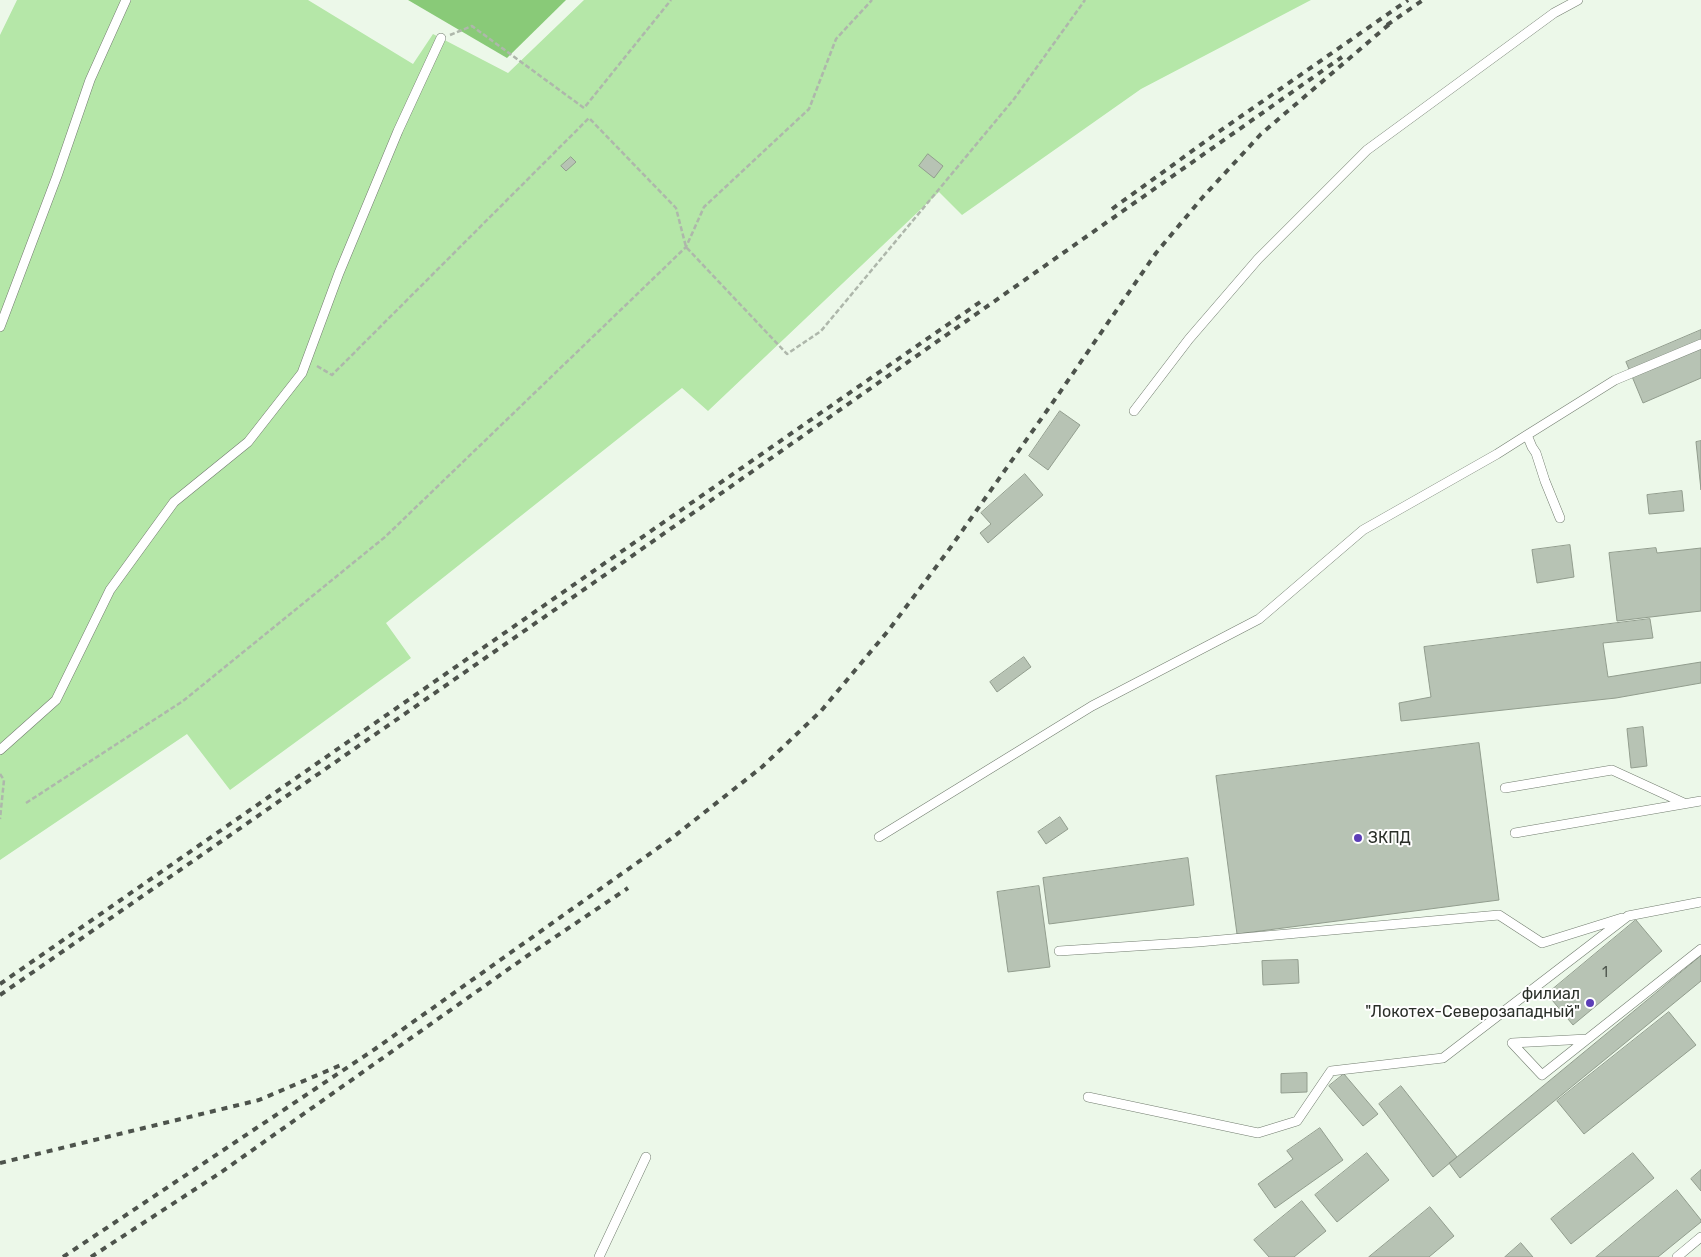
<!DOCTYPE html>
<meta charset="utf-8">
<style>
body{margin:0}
canvas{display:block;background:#ecf8e9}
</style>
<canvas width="1701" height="1257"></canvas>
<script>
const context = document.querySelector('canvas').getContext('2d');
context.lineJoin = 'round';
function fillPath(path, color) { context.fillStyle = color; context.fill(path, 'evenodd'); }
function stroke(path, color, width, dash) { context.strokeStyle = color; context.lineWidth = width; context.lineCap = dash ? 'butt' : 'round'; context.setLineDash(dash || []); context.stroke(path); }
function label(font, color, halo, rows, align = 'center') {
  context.font = font + ' Rubik,sans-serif'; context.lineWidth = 4; context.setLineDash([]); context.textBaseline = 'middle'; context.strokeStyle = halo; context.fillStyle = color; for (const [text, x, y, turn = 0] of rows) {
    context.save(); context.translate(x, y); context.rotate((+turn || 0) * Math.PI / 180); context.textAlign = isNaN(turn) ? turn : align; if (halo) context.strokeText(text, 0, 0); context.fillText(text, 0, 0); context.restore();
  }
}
fillPath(new Path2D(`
 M17,0H308L413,64L433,34L508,73L584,0H1311L1141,89L962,215L939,192L708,411L682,388L386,623L411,658L230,790L187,734L0,860V35Z`), '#b5e7a8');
fillPath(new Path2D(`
 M408,0H566L507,58Z`), '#89ca78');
const building = new Path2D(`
 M928,154L943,166L934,178L919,166Z
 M571,157L576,162L566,171L561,166Z
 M1701,330V378L1643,403L1626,362Z
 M1060,411L1080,425L1048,470L1029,456Z
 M1701,441V490L1696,442Z
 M1025,474L1043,495L988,543L980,533L991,524L981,513Z
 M1682,491L1684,511L1649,514L1647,495Z
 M1570,545L1574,577L1537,583L1532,550Z
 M1656,548L1657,553L1701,548V611L1617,621L1609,553Z
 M1650,619L1653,638L1603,643L1608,677L1701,662V683L1616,698L1401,721L1399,703L1431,697L1424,647Z
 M1024,657L1031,667L997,692L990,682Z
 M1643,727L1647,766L1631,768L1627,729Z
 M1479,743L1499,900L1237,934L1216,776Z
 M1060,817L1068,829L1046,844L1038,832Z
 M1188,858L1194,905L1049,924L1043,878Z
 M1039,886L1050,967L1008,972L997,892Z
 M1636,920L1662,951L1573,1025L1547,994Z
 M1701,956V981L1460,1178L1449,1163L1457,1157Z
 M1298,960L1299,983L1263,985L1262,961Z
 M1669,1012L1696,1045L1584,1134L1557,1101Z
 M1307,1073V1092L1281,1093V1074Z
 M1344,1074L1378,1114L1363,1126L1329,1086Z
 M1401,1086L1457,1157L1433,1177L1379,1104Z
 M1320,1128L1343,1160L1275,1208L1258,1184L1293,1159L1287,1151Z
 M1367,1153L1389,1180L1337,1222L1315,1195Z
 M1633,1153L1654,1178L1571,1244L1551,1219Z
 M1701,1170V1191L1691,1179Z
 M1677,1190L1701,1220V1222L1658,1257H1596Z
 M1302,1201L1326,1231L1294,1257H1269L1254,1240Z
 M1430,1207L1454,1236L1429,1257H1369Z
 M1521,1243L1533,1257H1505Z`);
fillPath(building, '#b7c3b4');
stroke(building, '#929d8e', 1);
const lane = new Path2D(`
 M0,327L57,176L90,80L126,0
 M1134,411L1189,339L1258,259L1367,150L1554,13L1578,0
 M1527,435L1615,380L1701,344
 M0,750L56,700L110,590L174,502L248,442L302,373L339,273L398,131L441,38
 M1505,788L1612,770L1684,803
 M1515,833L1701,801
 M879,837L1092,706L1259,619L1363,530L1497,454L1527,435L1532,447L1536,453L1545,481L1560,518
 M1059,951L1198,942L1499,915L1542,943L1622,918
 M1587,1039L1512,1043L1542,1075L1701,949
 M1088,1097L1258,1133L1297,1121L1331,1071L1443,1058L1628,916L1701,902
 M599,1257L646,1157
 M1677,1257L1701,1237`);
stroke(lane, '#727d6f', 10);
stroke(new Path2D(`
 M450,35L472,26L584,108L671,0
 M317,366L332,375L589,118L676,208L686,247L787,354L821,331L1014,99L1085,0
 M0,774L4,780L0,819
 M26,803L183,701L385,537L686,247L704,207L809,109L836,39L872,0`), '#aeb7ab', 2.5, [5, 2.5]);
stroke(lane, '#fff', 9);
stroke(new Path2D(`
 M1387,25L1423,0
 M1112,209L1217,133L1408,0
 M0,984L983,300
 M0,995L612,570L1342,57
 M0,1163L259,1100L341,1065
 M63,1257L375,1049L672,838L762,767L821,711L888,631L948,551L1058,395L1156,253L1202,198L1261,134L1393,21
 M91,1257L220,1173L527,956L628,888`), '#4d534c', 4, [6, 6]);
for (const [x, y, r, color] of [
 [1358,838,5,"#5c3eb7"],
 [1590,1003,5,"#5c3eb7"]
]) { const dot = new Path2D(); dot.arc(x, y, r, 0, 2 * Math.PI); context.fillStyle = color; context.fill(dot); stroke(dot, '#fff', 2); }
label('14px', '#4d544c', null, [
 ["1",1605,973]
]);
label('16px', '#2a2f29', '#fff', [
 ["ЗКПД",1368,838],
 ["филиал",1580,994,"right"],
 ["\"Локотех-Северозападный\"",1580,1012,"right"]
], 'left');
</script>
